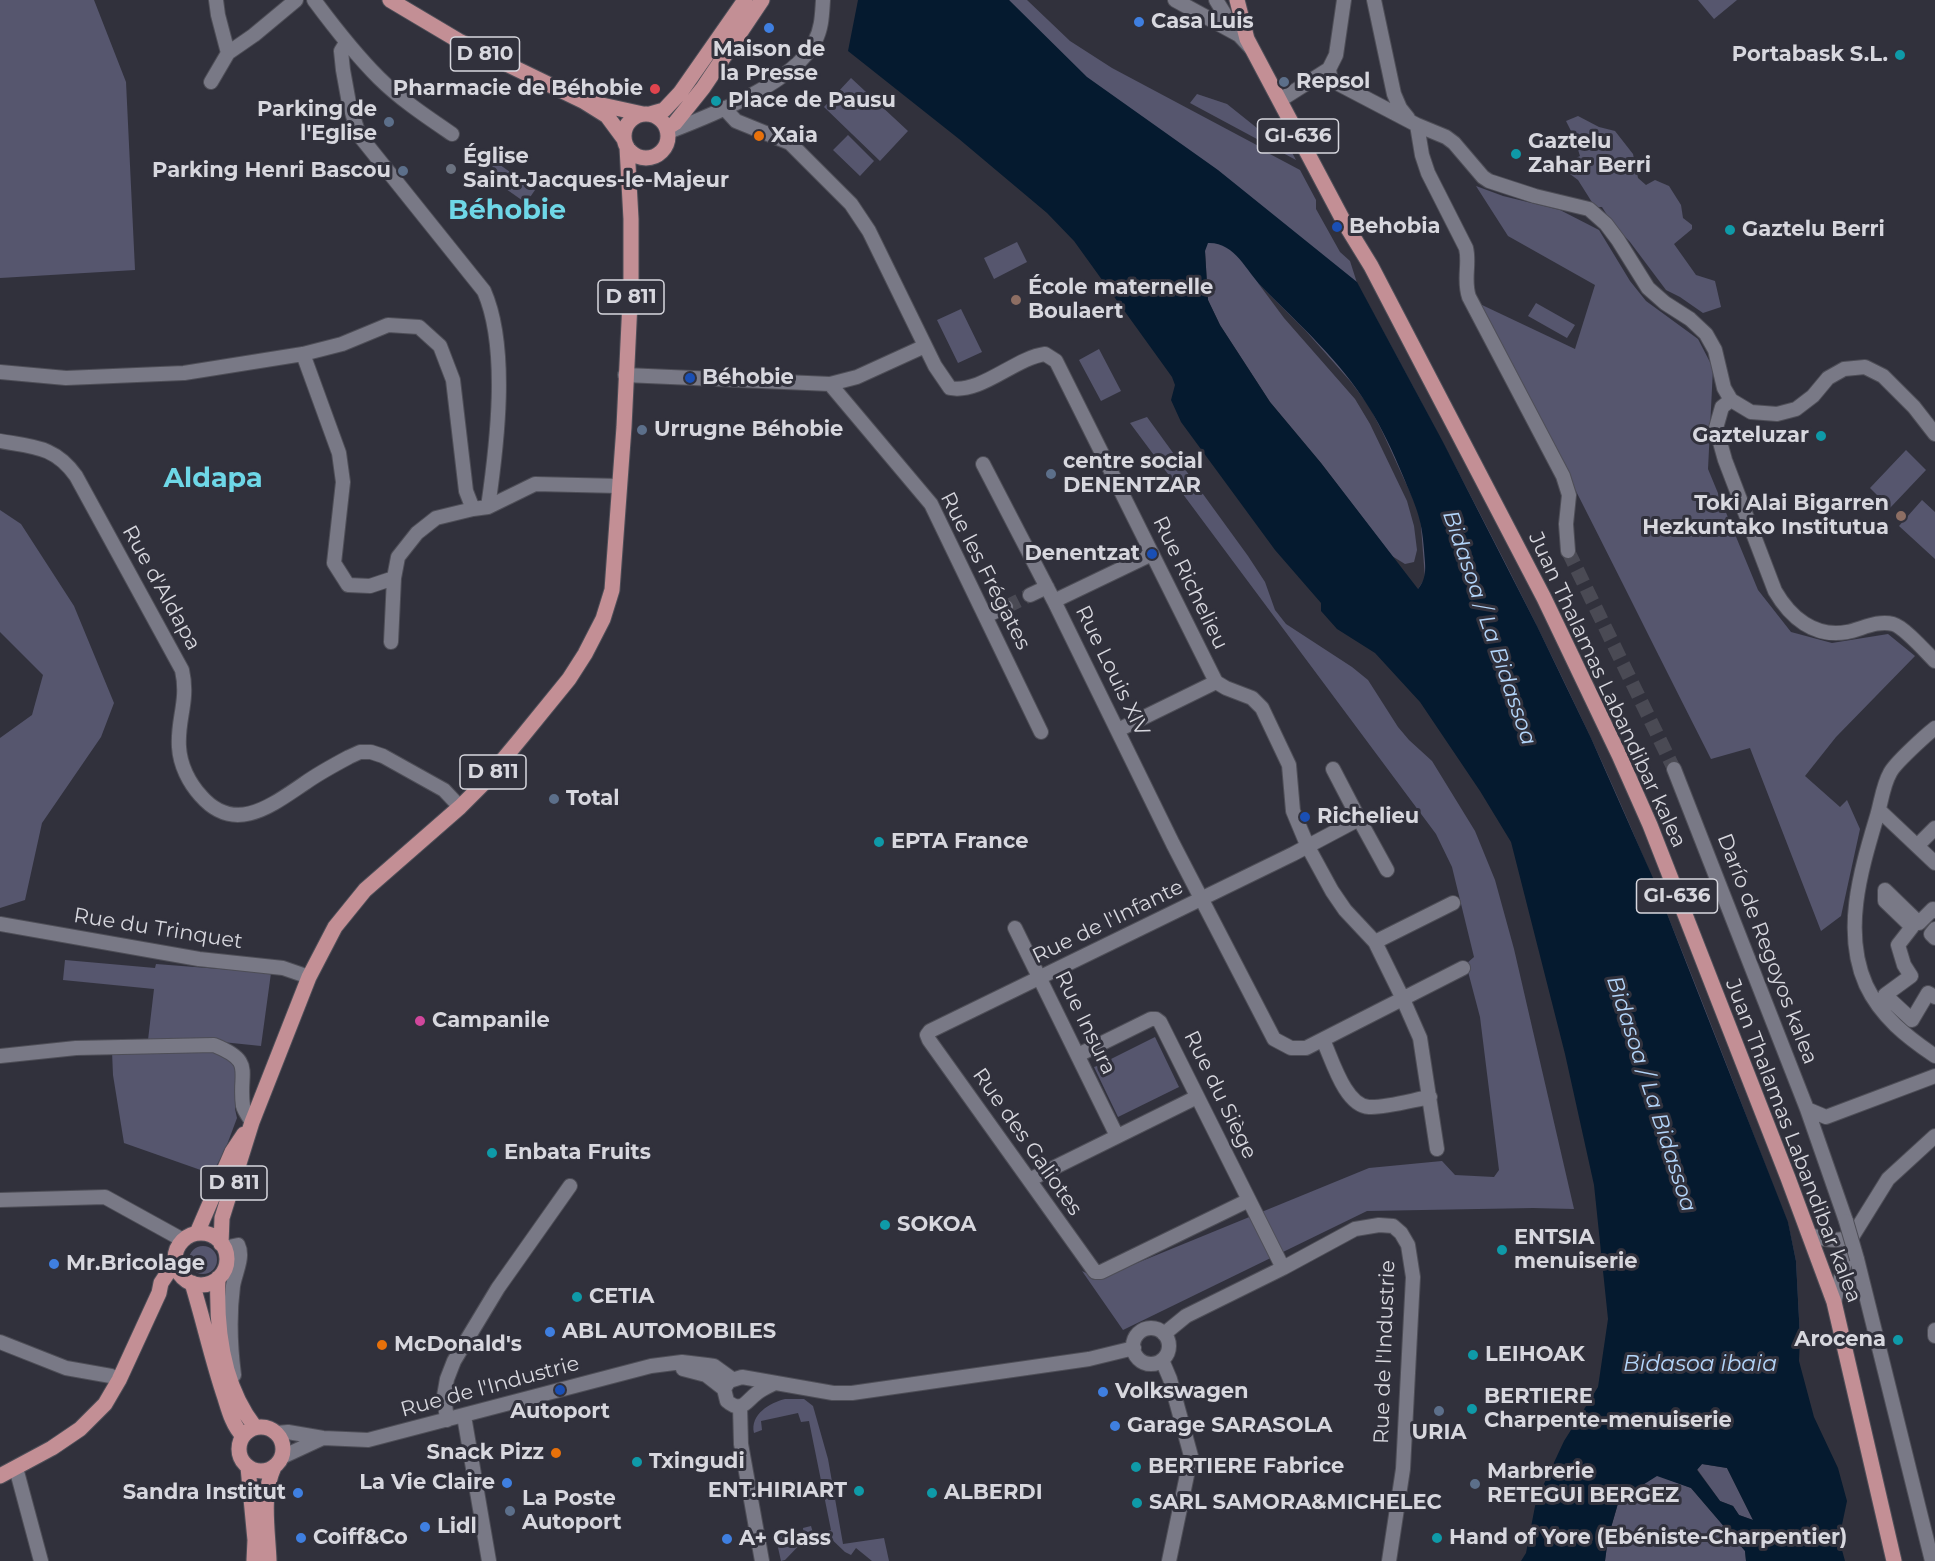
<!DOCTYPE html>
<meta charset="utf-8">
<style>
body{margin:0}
canvas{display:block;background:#31313c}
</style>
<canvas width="1935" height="1561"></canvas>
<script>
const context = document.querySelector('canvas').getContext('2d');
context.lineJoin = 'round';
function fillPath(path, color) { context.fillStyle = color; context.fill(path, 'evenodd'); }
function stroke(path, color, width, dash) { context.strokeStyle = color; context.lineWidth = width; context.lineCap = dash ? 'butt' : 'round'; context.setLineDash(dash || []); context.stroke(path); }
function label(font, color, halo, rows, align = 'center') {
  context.font = font + ' Montserrat,sans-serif'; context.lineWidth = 6; context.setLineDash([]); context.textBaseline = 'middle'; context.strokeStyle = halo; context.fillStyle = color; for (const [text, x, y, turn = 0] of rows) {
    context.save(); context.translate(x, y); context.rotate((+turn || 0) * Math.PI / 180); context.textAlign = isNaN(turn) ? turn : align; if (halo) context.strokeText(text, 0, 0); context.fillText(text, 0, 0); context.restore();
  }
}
fillPath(new Path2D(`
 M0,0H94L126,82L135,270L0,278Z
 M1009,0H1027L1070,41L1112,68L1266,150L1268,153L1300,170L1316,200V209L1340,252L1350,261L1357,283C1438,432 1518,582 1590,736C1664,895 1724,1060 1788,1223L1796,1261L1800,1338L1418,589L1425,578L1420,514L1382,431L1369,406L1351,382L1305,330L1258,283L1284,318L1355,399L1370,424L1407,501L1414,526L1417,550L1414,562L1405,564L1392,556L1321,463L1270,402L1220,325L1208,300L1205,251L1040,70Z
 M1698,0H1737L1714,19Z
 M851,78L908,131L880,161L824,107Z
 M1197,94L1227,104L1257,128L1273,139L1281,132L1296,160L1190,103Z
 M1578,116L1599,127L1615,131L1633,154L1638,178L1646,185L1655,180L1669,186L1681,205L1683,218L1692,225V229L1674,244L1696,275L1715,281L1721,307L1703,313L1680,297L1666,290L1630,242L1612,223L1602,207H1595L1578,180L1562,168L1564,164L1580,156L1574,137L1566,121Z
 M848,135L874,161L860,176L833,150Z
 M496,162L535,190L526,203L486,175Z
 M1476,186L1503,196L1560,210L1599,230L1630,281L1646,301L1698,339L1713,368L1708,469L1758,590L1791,632L1832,643L1888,634L1915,656L1836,737L1805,776L1840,807L1847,800L1860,829L1841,916L1821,931L1750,748L1711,759C1635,609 1561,458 1482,310V305L1575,349L1595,285L1508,236Z
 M1017,242L1027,262L994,279L984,258Z
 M1536,303L1575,325L1567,338L1528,316Z
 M961,309L982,352L958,363L937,320Z
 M1099,349L1121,391L1101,401L1079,360Z
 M1147,417L1248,556L1265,582L1275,610L1286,624L1352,667L1368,680L1398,727L1409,740L1432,761L1475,831L1495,880L1514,949L1574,1209L1533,1208L1367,1211L1123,1330L1082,1271L1098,1279L1369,1168L1442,1161L1455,1175L1494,1177L1499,1170L1480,1017L1466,964L1474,957L1452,867L1436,834L1130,423Z
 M1906,450L1926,470L1890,508L1870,488Z
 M1922,500L1935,512V559L1899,526Z
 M0,510L21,524L74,606L114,703L101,737L42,823L25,900L0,908V738L32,715L43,675L0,632Z
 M65,960L155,968L156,964L271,973L261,1046L203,1040H148L154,989L63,980Z
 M1155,1037L1179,1087L1118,1117L1094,1067L1097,1066L1099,1069L1106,1065L1105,1062Z
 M112,1051H213L229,1057L236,1065L238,1077L235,1109L237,1118L225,1150L212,1174L124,1143L113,1075Z
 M189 1260a14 14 0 1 1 28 0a14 14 0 1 1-28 0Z
 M785,1399H804L813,1406L828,1459L843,1544L884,1538L889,1561H872L856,1548L851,1555L845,1552L824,1532L831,1530L809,1421L801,1422L798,1413L761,1421L762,1430L754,1433C750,1414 770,1403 785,1399Z
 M1702,1464L1727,1468L1753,1520L1739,1515L1733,1506L1720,1501L1697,1469Z
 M1657,1475L1691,1488L1745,1551L1746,1561H1605L1608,1538L1619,1500Z
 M811,1526L814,1536L810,1534L785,1560L781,1561L777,1543H774L772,1535L784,1532L787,1541L804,1537L803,1528Z`), '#56566e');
fillPath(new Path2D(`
 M858,0H1009L1087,77L1218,170L1357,282L1443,442L1537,626L1591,738L1653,878L1788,1222L1796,1261L1800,1338L1799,1361L1814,1417L1838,1468L1847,1501L1839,1539L1845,1561H1746L1745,1551L1691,1488L1657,1476L1619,1500L1608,1538L1605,1561H1521L1526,1553L1536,1501L1564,1441L1598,1387L1608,1319L1594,1185L1565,1054L1511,842L1480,791L1420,702L1375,653L1337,629L1321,611V603L1275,550L1181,422L1171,400L1175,385L1172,377L1074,241L1047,213L959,139L848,51ZM1208,243C1235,242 1246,271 1262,287C1299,324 1341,362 1368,406C1382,428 1393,452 1403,476C1415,505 1422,517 1424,550C1425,565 1428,577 1418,589L1321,463L1270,402L1220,325L1208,300L1205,251ZM1702,1464L1727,1468L1753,1520L1739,1515L1733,1506L1720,1501L1697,1470Z`), '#051a2f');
stroke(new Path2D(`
 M1568,551L1674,769
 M1006,607L1030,595`), '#4a4a54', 14, [14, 7]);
const minor = new Path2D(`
 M216,0L218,15L228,53
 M314,0C334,27 355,54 379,78C400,99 427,117 452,134
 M1175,0L1239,35L1251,48
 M1374,0L1394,94L1400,108L1408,118
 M1213,21L1220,19L1224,13L1216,0
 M346,43L341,51L343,70L349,103L359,135L484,291C509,348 497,445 488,507
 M1329,69L1330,76L1333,81L1417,125L1446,137L1454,143L1483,177L1489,181L1535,196L1589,209L1606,224L1618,240L1648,288L1665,303L1690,319L1706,334L1715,350L1724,388L1731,400L1751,412L1777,414L1796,409L1813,396L1828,378L1844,369L1865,367L1883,376L1914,407L1935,434
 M211,82L228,53L254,35L296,0
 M1285,97L1329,69L1336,55L1344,0
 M724,108L736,121L790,143L851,204L869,231L935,366L950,388C981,394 1015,358 1045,354L1056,361L1216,682L1226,688L1252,698L1262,708L1289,765L1293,811L1308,847L1332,891L1345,910L1375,942L1402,997L1420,1038L1437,1149
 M1417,125L1422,155L1428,173L1466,248C1470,264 1463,280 1469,297L1563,476L1569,495L1566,524L1568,551
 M668,132C710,116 796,82 815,41C822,28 822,14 823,0
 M303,354L339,453L343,482L334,563L348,585L370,586L394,578L398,557L417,533L436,518L473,509
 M0,372L66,378L184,373L303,354L342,344L388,325L419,327L440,346L453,380L466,491L473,509L488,507L535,484L619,486
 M625,375L830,384L857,377L925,346
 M830,384L931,504L1041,732
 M1731,400L1722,407L1716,428L1725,460L1775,591C1790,617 1814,638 1847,632C1862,629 1877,620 1893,624C1904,627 1926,652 1935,661
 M0,441C33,447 55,446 76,476L182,670C189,701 177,719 179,747C180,765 189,783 201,796C235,835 272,805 305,783C319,773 334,765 349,757L360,752H371L383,756L444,790L460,807
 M983,464L1054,601L1173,844L1274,1039L1291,1048H1306L1463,968
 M1030,595L1047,587
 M1054,601L1152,554
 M985,616L1006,607
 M391,642L394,578
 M1935,728C1926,735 1894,764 1890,773C1883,785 1881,803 1877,816C1861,870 1842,931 1866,985C1881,1017 1907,1037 1935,1056
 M1118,730L1216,682
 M1333,769L1359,819
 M1674,769L1807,1109L1846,1221
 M1879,810L1935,863
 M1922,841L1935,828
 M1935,911L1933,909L1919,923L1885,890V901L1912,927L1898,945L1904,965L1911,976L1885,995L1912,1020L1928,993L1935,997
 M0,924L199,959L283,968L309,977
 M1015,928L1117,1136
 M1935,929L1931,934L1935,938
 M1375,942L1453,903
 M1323,1040C1332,1059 1345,1106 1369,1107C1385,1108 1413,1100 1430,1097
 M1078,1055L1151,1019H1156L1160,1022L1283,1268
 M0,1056L76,1048L214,1045C256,1062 238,1071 243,1106C244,1111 249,1117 252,1122
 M1807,1109L1826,1117L1935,1076
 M1029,1180L1197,1097
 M0,1200L105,1197L183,1240
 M1249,1200L1101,1272H1095L929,1040L927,1035L930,1031L1293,854L1359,819L1387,870
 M1810,1235C1826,1240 1835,1242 1852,1237
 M224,1248L238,1245C244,1257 235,1273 233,1286C229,1317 230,1344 234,1375
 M1857,1259L1932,1561
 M1834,1302L1852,1237L1888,1179L1935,1136
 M1133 1346a18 18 0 1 1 36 0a18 18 0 1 1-36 0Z
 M1935,1330V1336
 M1164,1334L1186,1316L1283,1268L1355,1229L1379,1225L1393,1226L1401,1233L1408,1245L1413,1277L1403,1469L1389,1561
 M0,1342L66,1368L111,1376L119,1380
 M1162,1360L1170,1379L1191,1456L1169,1561
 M683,1369L706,1375L724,1389L727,1401C742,1414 746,1401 757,1393C762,1389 769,1386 775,1383
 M724,1389L729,1381L742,1377L833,1393H852L1089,1359L1134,1348
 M740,1406L741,1444L762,1561
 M464,1416L489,1561
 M447,1420L444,1396L447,1379L454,1361L498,1288L570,1186
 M277,1433L288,1432L323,1438L368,1440L651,1366L682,1362L707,1365L714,1366L732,1379
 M282,1457L323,1438
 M16,1468L41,1561`);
const major = new Path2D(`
 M390,0L459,41L583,101L607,116L624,139
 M1237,0L1247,39L1256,56L1344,222L1371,266L1544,598L1619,755L1650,825L1788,1178L1834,1302L1894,1561
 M593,103L643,114
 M624 136a22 22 0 1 1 44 0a22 22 0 1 1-44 0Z
 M650,114L664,110L680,93L745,0
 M667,128L675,123L703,88L762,0
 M197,1233L232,1152L244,1134
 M175 1259a26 26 0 1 1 52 0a26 26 0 1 1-52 0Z
 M221,1244L222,1218L252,1122L309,977L335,927L365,890L460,807L482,785L521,738L569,679L585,654L603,619L612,590L624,427L631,281V219L627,147
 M218,1278C216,1328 223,1386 255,1427
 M192,1283C204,1322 212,1360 225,1398C229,1411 233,1426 243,1436
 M239 1449a22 22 0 1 1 44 0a22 22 0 1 1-44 0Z
 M248,1467L255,1540L254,1561
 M0,1476L52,1448L80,1429L105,1404L119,1380L159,1293L161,1283L175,1262
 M269,1561C268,1531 261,1495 274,1467`);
stroke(minor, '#4e4e57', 16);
stroke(major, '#4e4e57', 17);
stroke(minor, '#797986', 14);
stroke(major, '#c38f95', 15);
const minorBridge = new Path2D(`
 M1846,1221L1857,1259`);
stroke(minorBridge, '#4e4e57', 16, []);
stroke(minorBridge, '#797986', 14);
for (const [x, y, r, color] of [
 [1139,22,6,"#3f7fe0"],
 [769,28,6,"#3f7fe0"],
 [1900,55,6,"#0f9aa8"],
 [1284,82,6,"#5c6f8a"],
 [655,89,6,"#e0444e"],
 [716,101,6,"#0f9aa8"],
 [389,122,6,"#5c6f8a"],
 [759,136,6,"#e8710a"],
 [1516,154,6,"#0f9aa8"],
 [451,169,6,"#6b7280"],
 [403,171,6,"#5c6f8a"],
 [1337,227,6,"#1a4fb4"],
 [1730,230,6,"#0f9aa8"],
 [1016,300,6,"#8d6e63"],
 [690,378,6,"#1a4fb4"],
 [642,430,6,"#5c6f8a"],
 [1821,436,6,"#0f9aa8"],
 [1051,474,6,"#5c6f8a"],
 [1901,516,6,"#8d6e63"],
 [1152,554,6,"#1a4fb4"],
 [554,799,6,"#5c6f8a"],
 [1305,817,6,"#1a4fb4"],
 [879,842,6,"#0f9aa8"],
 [420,1021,6,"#d1479c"],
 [492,1153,6,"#0f9aa8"],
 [885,1225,6,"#0f9aa8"],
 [1502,1250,6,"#0f9aa8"],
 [54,1264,6,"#3f7fe0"],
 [577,1297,6,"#0f9aa8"],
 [550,1332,6,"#3f7fe0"],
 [1898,1340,6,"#0f9aa8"],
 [382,1345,6,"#e8710a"],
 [1473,1355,6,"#0f9aa8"],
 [560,1390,6,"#1a4fb4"],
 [1103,1392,6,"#3f7fe0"],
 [1472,1409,6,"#0f9aa8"],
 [1439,1411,6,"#5c6f8a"],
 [1115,1426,6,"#3f7fe0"],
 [556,1453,6,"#e8710a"],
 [637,1462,6,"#0f9aa8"],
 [1136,1467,6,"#0f9aa8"],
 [507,1483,6,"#3f7fe0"],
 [1475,1484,6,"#5c6f8a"],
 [859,1491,6,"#0f9aa8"],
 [298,1493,6,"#3f7fe0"],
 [932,1493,6,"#0f9aa8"],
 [1137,1503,6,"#0f9aa8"],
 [510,1511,6,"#5c6f8a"],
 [425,1527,6,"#3f7fe0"],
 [301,1538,6,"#3f7fe0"],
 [1437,1538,6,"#0f9aa8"],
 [727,1539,6,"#3f7fe0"]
]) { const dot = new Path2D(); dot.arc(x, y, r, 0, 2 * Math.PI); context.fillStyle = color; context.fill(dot); stroke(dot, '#31313c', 2); }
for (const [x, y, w] of [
 [485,54,69],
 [1298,136,81],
 [631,297,66],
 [493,772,66],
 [1677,896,81],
 [234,1183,66]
]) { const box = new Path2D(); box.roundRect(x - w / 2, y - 17, w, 34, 4.5); context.fillStyle = '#31313c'; context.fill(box); stroke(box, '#d7d7de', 1.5); }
label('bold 20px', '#d7d7de', null, [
 ["D 810",485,54],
 ["GI-636",1298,136],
 ["D 811",631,297],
 ["D 811",493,772],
 ["GI-636",1677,896],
 ["D 811",234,1183]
]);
label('bold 21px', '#d7d7de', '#31313c', [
 ["Casa Luis",1151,22],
 ["Maison de",769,50,"center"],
 ["la Presse",769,74,"center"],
 ["Portabask S.L.",1888,55,"right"],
 ["Repsol",1296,82],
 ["Pharmacie de Béhobie",643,89,"right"],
 ["Place de Pausu",728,101],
 ["Parking de",377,110,"right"],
 ["l'Eglise",377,134,"right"],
 ["Xaia",771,136],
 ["Gaztelu",1528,142],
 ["Zahar Berri",1528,166],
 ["Église",463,157],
 ["Saint-Jacques-le-Majeur",463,181],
 ["Parking Henri Bascou",391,171,"right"],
 ["Behobia",1349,227],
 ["Gaztelu Berri",1742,230],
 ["École maternelle",1028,288],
 ["Boulaert",1028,312],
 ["Béhobie",702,378],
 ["Urrugne Béhobie",654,430],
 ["Gazteluzar",1809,436,"right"],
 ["centre social",1063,462],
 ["DENENTZAR",1063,486],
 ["Toki Alai Bigarren",1889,504,"right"],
 ["Hezkuntako Institutua",1889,528,"right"],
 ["Denentzat",1140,554,"right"],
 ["Total",566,799],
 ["Richelieu",1317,817],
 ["EPTA France",891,842],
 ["Campanile",432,1021],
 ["Enbata Fruits",504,1153],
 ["SOKOA",897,1225],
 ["ENTSIA",1514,1238],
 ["menuiserie",1514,1262],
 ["Mr.Bricolage",66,1264],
 ["CETIA",589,1297],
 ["ABL AUTOMOBILES",562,1332],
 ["Arocena",1886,1340,"right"],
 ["McDonald's",394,1345],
 ["LEIHOAK",1485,1355],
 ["Volkswagen",1115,1392],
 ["BERTIERE",1484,1397],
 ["Charpente-menuiserie",1484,1421],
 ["Autoport",560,1412,"center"],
 ["Garage SARASOLA",1127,1426],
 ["URIA",1439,1433,"center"],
 ["Snack Pizz",544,1453,"right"],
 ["Txingudi",649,1462],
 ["BERTIERE Fabrice",1148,1467],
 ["Marbrerie",1487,1472],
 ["RETEGUI BERGEZ",1487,1496],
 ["La Vie Claire",495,1483,"right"],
 ["ENT.HIRIART",847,1491,"right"],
 ["Sandra Institut",286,1493,"right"],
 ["ALBERDI",944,1493],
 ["La Poste",522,1499],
 ["Autoport",522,1523],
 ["SARL SAMORA&MICHELEC",1149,1503],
 ["Lidl",437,1527],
 ["Coiff&Co",313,1538],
 ["Hand of Yore (Ebéniste-Charpentier)",1449,1538],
 ["A+ Glass",739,1539]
], 'left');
label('21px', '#d7d7de', '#31313c', [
 ["Rue les Frégates",985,571,63],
 ["Rue Richelieu",1190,583,64],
 ["Rue d'Aldapa",161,588,61],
 ["Rue Louis XIV",1112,671,64],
 ["Juan Thalamas Labandibar kalea",1607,690,65],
 ["Rue de l'Infante",1108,922,-26],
 ["Rue du Trinquet",158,929,9],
 ["Darío de Regoyos kalea",1767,949,69],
 ["Rue Insura",1085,1023,64],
 ["Rue du Siège",1220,1095,64],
 ["Juan Thalamas Labandibar kalea",1793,1141,69],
 ["Rue des Galiotes",1027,1142,55],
 ["Rue de l'Industrie",1385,1352,-88],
 ["Rue de l'Industrie",490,1387,-15]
]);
label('italic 22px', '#b3d5fa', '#31313c', [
 ["Bidasoa / La Bidassoa",1489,628,71],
 ["Bidasoa / La Bidassoa",1651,1094,72],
 ["Bidasoa ibaia",1700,1365]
]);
label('bold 27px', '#6ed7e7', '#31313c', [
 ["Béhobie",507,211],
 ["Aldapa",213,479]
]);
</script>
